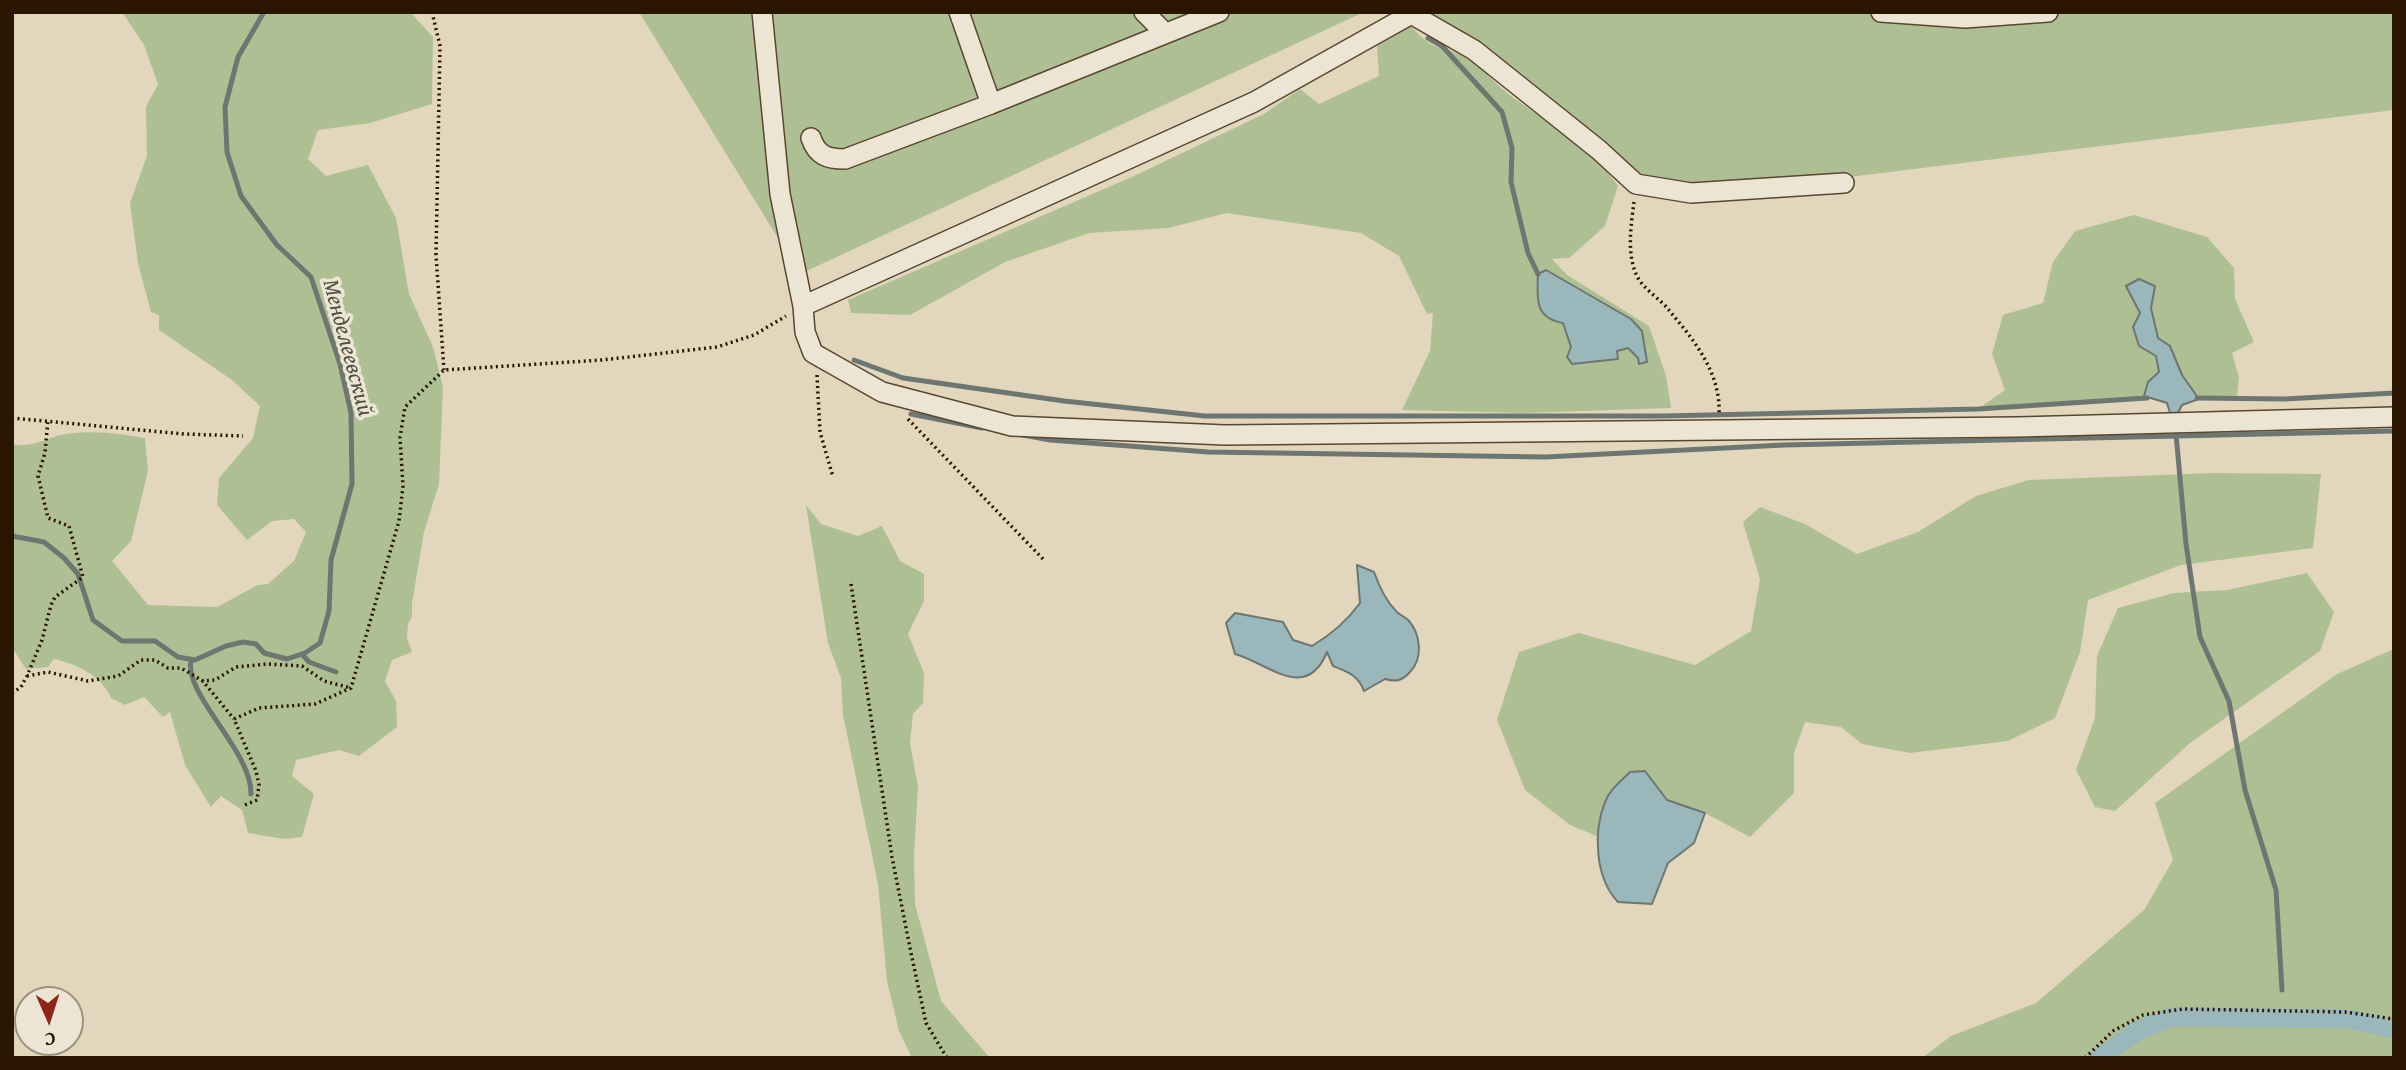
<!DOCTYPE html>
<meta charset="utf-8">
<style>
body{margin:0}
#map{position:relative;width:2406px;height:1070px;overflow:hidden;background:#e2d7bc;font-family:"Gentium Book Plus",serif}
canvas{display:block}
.frame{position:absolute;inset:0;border:14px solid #2a1500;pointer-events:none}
.north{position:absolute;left:14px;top:986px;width:70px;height:70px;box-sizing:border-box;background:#ece5d3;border:2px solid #9e927f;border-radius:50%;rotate:177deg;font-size:19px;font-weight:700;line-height:28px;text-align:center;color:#2a1500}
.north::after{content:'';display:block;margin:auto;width:24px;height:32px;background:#8f2418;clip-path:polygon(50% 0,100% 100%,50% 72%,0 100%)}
</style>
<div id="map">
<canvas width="2406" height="1070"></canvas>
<div class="frame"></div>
<div class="north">С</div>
</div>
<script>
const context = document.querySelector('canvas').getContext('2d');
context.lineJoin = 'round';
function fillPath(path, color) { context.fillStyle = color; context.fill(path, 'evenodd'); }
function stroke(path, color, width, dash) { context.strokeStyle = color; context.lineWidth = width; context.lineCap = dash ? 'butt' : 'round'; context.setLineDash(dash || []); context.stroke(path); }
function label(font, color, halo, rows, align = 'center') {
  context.font = font + ' "Gentium Book Plus",serif'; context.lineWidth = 7; context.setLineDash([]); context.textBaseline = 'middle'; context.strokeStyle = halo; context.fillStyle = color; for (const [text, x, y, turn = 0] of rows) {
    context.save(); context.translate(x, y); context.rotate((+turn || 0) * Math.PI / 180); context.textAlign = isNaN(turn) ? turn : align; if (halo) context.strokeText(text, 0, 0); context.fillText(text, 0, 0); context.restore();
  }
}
fillPath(new Path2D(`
 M122,12H410L433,37L432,104L370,123L318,130L308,159L326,176L368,165L396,218L409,294L433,347L443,387L439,484L424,532L412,603V617L408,624L407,638L412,652L392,660L385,681L396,701L397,727L359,756L339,750L296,760L292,776L314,794L302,837L284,839L248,833L242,810L221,796L211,807L185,765L170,712L163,717L144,697L125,705L111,698C102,676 77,664 54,659L48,667L26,669L15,652H12V444C32,449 47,437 66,434C93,430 119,433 145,438L148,471L131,541L112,561L148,605L217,607L258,585L268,584L294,561L306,532L294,519L272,521L247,540L217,505L219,478L253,438L260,406L232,380L159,330V315L151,312L138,263L130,203L147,156L146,107L158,84L144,45Z
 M639,12H1364L800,274Z
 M1427,12H2394V110L1670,199Z
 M1411,26C1436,56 1443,43 1470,60C1483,68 1494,83 1506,92C1543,121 1592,146 1618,186L1605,226L1569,258L1552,259L1567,275L1649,326L1666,376L1671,408L1523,413L1402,410L1430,351L1433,313L1427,314L1399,256L1361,233L1227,213L1168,228L1089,233L1005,262L910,315L851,313L848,300L1134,176L1264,114L1300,89L1319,104L1379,76L1377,46Z
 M2134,215L2207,237L2234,268L2235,299L2254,342L2232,353L2239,377L2237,397L2199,399L2182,405L2175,423L2167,403L2147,398L1978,409L2005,390L1992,354L2003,315L2043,303L2053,262L2075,231Z
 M2213,473L2321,474L2313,548L2181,565L2088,600L2080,652L2055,718L2008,741L1910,753L1862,744L1841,727L1805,722L1794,753V793L1750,837L1705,813L1667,800L1645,771C1612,785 1599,800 1599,837L1570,825L1525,790L1497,720L1519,652L1579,633L1695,665L1751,631L1760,579L1743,522L1760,507L1805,524L1857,554L1918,532L1976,496L2029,480Z
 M806,505L821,524L858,536L882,526L900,561L924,574V601L908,634L924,673L923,703L913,714L910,743L918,787L914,855L915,904L941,1001L990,1058H912L899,1031L887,981L878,884L843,715L841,678L828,643Z
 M2307,573L2334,612L2320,651L2190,743L2115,811L2095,807L2076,770L2095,718L2097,656L2118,608L2174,593L2227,590Z
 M2394,649V1058H1922L1951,1036L2036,1003L2144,910L2173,860L2155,803L2337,674Z`), '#aebf94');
const water = new Path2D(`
 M1546,270L1631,319L1642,331L1647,362L1639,364L1638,358L1628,348L1617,351L1618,359L1572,364L1567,357L1571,347L1563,323C1534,318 1537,298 1538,274Z
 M2139,279L2155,286L2151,308L2158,338L2170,346L2182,375L2199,399L2182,405L2173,423L2167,403L2144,396L2148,382L2159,372L2156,356L2139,346L2133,327L2140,313L2126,286Z
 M1357,565L1374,572C1379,586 1385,600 1396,611C1399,615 1406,617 1409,621C1421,635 1423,659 1410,672C1402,681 1396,682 1385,679L1364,691C1358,675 1348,672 1333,666L1327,652C1306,703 1268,663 1235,654L1226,623L1235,613L1283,622L1293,640L1312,646C1332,634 1347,621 1360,603Z
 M1645,771L1667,800L1705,813L1694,843L1668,863L1652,904L1618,902C1595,878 1593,832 1605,802C1610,789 1621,781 1630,772Z`);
fillPath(water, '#9ab7bc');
stroke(water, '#6d7671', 2);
stroke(new Path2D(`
 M1428,38L1442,46L1502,112L1512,148L1511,182L1528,253L1538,274
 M854,360L903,378L1064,401L1205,416H1663L1978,409L2147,398
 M2197,398L2285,399L2394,393
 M911,414L982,428
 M2176,434L2186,544L2200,637L2229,701L2245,790L2276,890L2282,990
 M1023,435L1050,440L1208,452L1545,457L1784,445L2394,431
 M12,536L44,542L64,558L78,574L93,620L122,641H155L178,657L195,660L226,646L243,642L256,644L264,653L287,659L305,653L320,643L329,611L331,560L352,484L351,413L340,364L311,277L277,245L241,196L227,152L225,107L238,57L264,12
 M302,654L309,662L336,672
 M191,660C183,694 252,751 251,794`), '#6d7671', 5);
stroke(new Path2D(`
 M2099,1058L2139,1030L2171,1017L2348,1019L2394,1029`), '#9ab7bc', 19);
const street = new Path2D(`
 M762,12L780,194L803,306L1254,102L1415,12
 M959,12L991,104L1219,12
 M1144,12L1165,33
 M1881,12L1965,18L2048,12
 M1403,13L1413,15L1474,50L1599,150L1636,184L1691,193L1844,183
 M811,138C817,156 828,159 845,159L991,104
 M803,306L805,332L813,353L882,392L1012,426L1225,435L2018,427L2394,417`);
stroke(street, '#58462f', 22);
stroke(new Path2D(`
 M432,12L440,46L436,255L444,370
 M1634,202C1631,225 1626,256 1638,278C1645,290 1660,299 1668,309C1694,340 1721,373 1719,414
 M817,375L820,432L833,477
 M12,418L184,434L243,436
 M908,419L1043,559
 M851,584L892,857L911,953L926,1023L947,1058
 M27,676L48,672L88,681L118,676L141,660H155L168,668H181L203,681L215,680L236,667L267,664L302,666L324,681L351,688
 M202,680L234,719
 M12,693L21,687L27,676L42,640L51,605L55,597L83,577L69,526L48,518L38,476L45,453L48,420
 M245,805L257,800L259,785L256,771L234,719L259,708L315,704L351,688L399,521L403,486L400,437L405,407L444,370L602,360L717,347L754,335L786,316
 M2085,1058L2113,1031L2143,1015L2183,1009L2345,1012L2394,1019`), '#2a1500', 3.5, [2, 3.5]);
stroke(street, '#ece5d3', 19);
label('italic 23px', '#514e42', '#ece5d3', [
 ["Менделеевский",347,348,75]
]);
</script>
